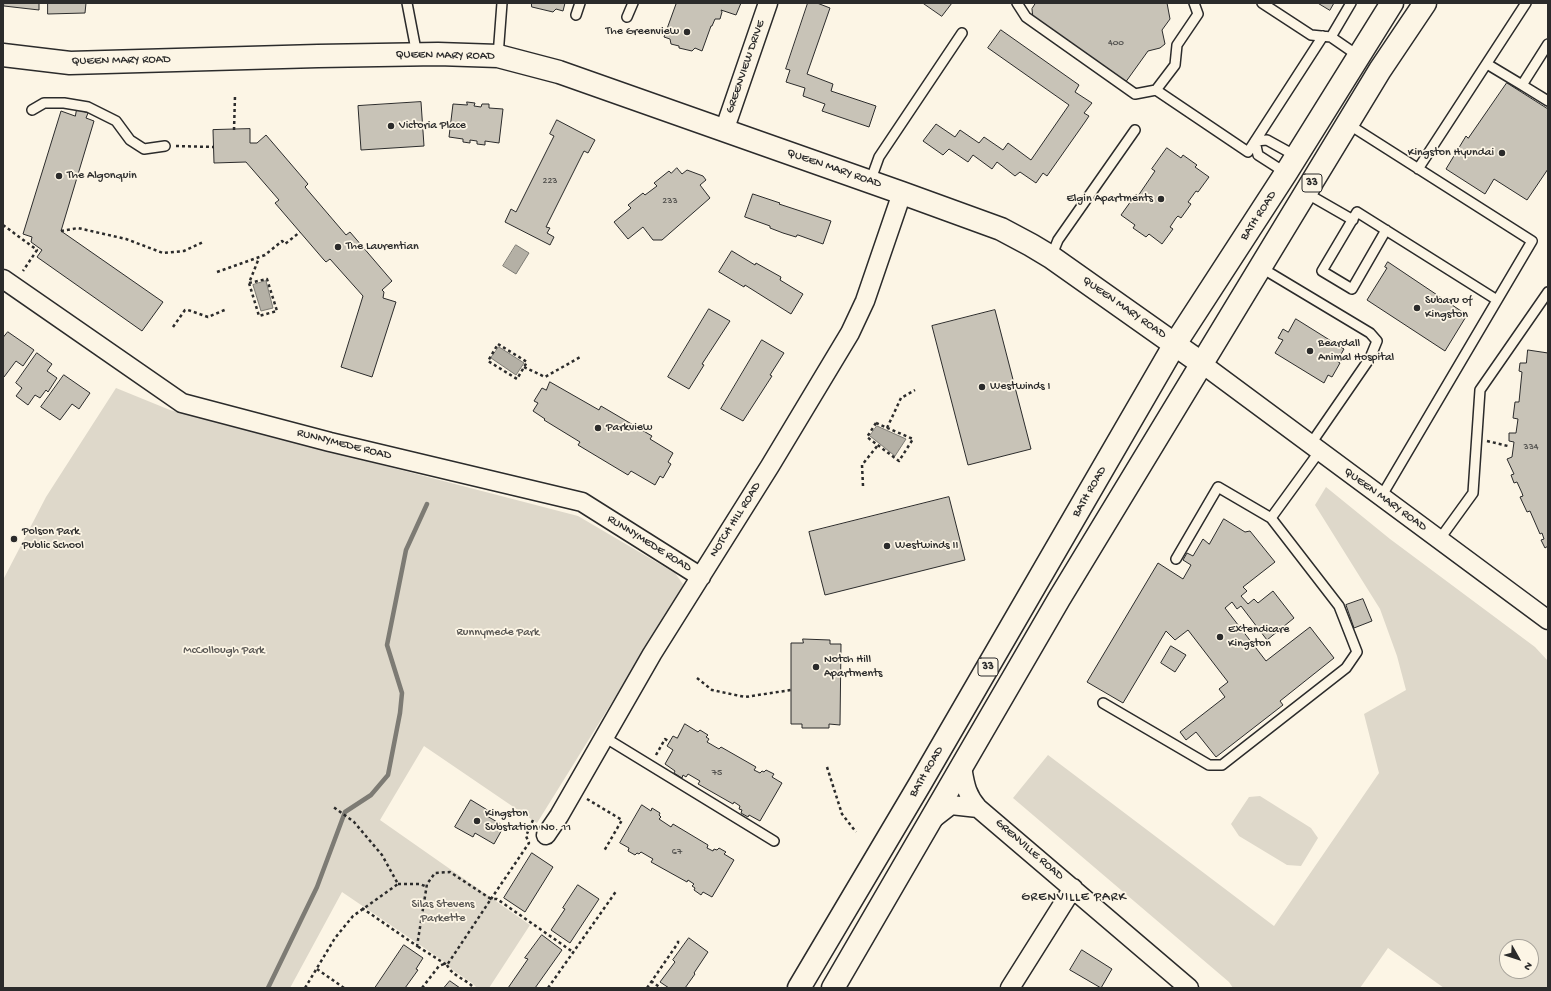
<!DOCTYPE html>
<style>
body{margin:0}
#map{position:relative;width:1551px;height:991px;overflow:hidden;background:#fcf5e5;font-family:"Gochi Hand",sans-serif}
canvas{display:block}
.frame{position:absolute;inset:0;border:4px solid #2b2b2b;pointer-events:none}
.north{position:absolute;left:1499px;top:939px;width:40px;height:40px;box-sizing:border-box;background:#fcf5e5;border:1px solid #a8a49b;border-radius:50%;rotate:129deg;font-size:11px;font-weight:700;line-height:16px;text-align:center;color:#2b2b2b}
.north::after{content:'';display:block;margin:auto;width:14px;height:18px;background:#2b2b2b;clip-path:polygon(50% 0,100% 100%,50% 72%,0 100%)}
</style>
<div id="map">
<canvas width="1551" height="991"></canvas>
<div class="frame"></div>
<div class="north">N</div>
</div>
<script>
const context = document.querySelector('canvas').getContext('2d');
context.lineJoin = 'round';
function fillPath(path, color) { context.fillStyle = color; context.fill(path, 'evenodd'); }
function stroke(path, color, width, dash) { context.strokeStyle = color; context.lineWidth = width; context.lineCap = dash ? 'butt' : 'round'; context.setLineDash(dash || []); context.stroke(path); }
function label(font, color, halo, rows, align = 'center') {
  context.font = font + ' "Gochi Hand",sans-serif'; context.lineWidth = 3.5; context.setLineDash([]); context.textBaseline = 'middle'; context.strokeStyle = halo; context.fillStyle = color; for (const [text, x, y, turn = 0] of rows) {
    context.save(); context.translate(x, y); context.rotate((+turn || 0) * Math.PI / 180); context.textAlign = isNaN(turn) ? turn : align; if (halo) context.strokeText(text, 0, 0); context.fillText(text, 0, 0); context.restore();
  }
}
fillPath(new Path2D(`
 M116,388L170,410L578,516L675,573L683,584L681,591L537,823L424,746L380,820L530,925L489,988H477L472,983L454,971L442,960L342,892L290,988H3V580L46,497Z
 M1326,487L1390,539L1535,647L1548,661V988H1444L1388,948L1360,988H1233L1229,982L1013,798L1048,755L1274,926L1379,773L1364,714L1406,690L1397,656L1380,609L1315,505ZM1507,947H1531V971H1507Z
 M1260,796L1311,828L1318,838L1301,866L1287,865L1239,836L1231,824L1249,797Z`), '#ded8ca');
const water = new Path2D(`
 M516,245L529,253L516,274L503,266Z
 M266,281L273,308L261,311L253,285Z
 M499,347L524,363L516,375L491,358Z
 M877,426L906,439L895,456L870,436Z`);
fillPath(water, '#b4b0a5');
stroke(water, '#7d7b74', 1);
stroke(new Path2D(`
 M268,988L317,887L345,812L371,795L388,775L400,713L402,693L387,645L406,550L427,504`), '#7d7b74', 4.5);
const building = new Path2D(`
 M4,3H39V10L4,6Z
 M48,3H86L85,13L48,14Z
 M531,3H530H565L563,11L556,9L553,12L532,7Z
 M673,3H741L736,15L721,10L722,12L720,19H715L712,26H711L702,51L695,48L692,51L679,48V46L671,44L670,39L664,37L676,4Z
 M808,3H817L830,8L807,74L833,84L831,91L876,106L869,127L822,111L825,104L803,96L805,88L786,82L790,70L786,69Z
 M923,3H952L942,16Z
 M1036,3H1167L1170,19L1162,30L1165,44L1160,48L1148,51L1125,83L1033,19L1032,9Z
 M1318,3H1334L1330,10Z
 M1001,30L1079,85L1075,92L1092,103L1084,113L1089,116L1085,122L1047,176L1043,173L1036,183L1020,172L1015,176L997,162L992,169L973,155L968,162L949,149L943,155L923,141L936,124L955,137L960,130L979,143L984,137L1003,150L1008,143L1031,160L1069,105L988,48Z
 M1507,83L1548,109V169L1527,200L1494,179L1485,194L1446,169L1466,136L1468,138Z
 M421,102L424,146L361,150L358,106Z
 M467,102L475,103L474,106L481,107L482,104H489V108L503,109L499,143L485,141V145L477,144V141L470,140V143L463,142V139L449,137L453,104L467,105Z
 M77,109L88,113L86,118L94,121L61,231L163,302L142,331L37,257L42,250L31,242L32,237L23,234L61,111L75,116Z
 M557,120L595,140L588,153L584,151L546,227L550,228L547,233L554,237L550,245L505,222L511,209L516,212L554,136L550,134Z
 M250,129V143H257L266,135L308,184L305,187L346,235L350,232L392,281L382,290L384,292L383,298L396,302L372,377L341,367L363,296L330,259L326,262L324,260L275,203L279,200L246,162L214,163L213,130Z
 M1167,148L1181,158L1183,155L1197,165L1195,167L1209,177L1198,192L1196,191L1188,202L1191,204L1181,218L1178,216L1176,218L1170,227L1173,229L1162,244L1149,234L1146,237L1133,228L1135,225L1121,215L1136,194L1138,196L1155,171L1152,169Z
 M677,168L682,174L687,170L703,176L706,180L700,185L710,198L662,240H653L643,227L628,239L614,222L631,208L628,205L643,193L645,195L657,186L654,183L669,171L671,173Z
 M753,194L780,203L779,204L831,221L823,244L798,235H797L796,237L783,233L770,228V226L745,217Z
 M732,251L755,265L756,263L781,277L780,280L803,294L791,314L745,285L744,287L719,272Z
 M1388,262L1467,315L1445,351L1367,300L1387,268L1385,267Z
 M709,309L730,321L702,364L704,365L689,389L668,377Z
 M995,310L1031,449L968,465L932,326Z
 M1296,319L1344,349L1337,361L1340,363L1332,377L1328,375L1324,383L1275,353L1283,340L1278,338L1283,329L1288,332Z
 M8,332L34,350L23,366L16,361L4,377L3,376V338Z
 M762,340L784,353L770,375L772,376L743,421L721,409Z
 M1528,350L1548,353V546L1545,548L1541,540L1544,539L1542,533L1540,534L1530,511L1527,512L1520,497L1523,496L1522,493L1517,482L1514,483L1511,475L1514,474L1507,459L1512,457L1514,442L1509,441V433H1516L1518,419L1513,418L1515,402H1519L1522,372L1519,371L1520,363H1526Z
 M37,353L52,364L47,371L57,378L48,392L46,390L40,398L35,395L28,405L16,396L22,388L16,383Z
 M64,375L90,393L79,409L72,404L60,420L41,407Z
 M550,382L599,410L601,406L652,436L650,439L673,453L668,462L671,464L663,478L660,476L655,485L631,471L628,475L578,445L580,442L544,420L545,419L533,411L538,403L534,401L542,388L546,390Z
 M949,497L965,560L825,595L809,532Z
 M1224,519L1245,532L1250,531L1275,562L1243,587L1247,591L1241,596L1248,604L1254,599L1258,603L1273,591L1294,618L1267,640L1241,606L1237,609L1232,602L1225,608L1266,661L1310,627L1334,658L1280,701L1283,705L1216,757L1196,732L1186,740L1180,732L1225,697L1219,689L1228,682L1188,630L1175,640L1166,631L1123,703L1087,682L1158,563L1183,579L1191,565L1183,560L1187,553L1193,556L1203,539L1209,544Z
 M1363,599L1372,621L1354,628L1346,605Z
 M803,639L830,640V644H841L840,725L829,724V728H802V724H791V643H803Z
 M1171,646L1186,655L1175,672L1161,663Z
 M685,724L698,732L700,730L708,735L706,737L709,739L707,742L719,749L721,747L756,767L754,770L760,773L762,771L764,772L766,770L774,774L772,777L782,783L760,821L749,815L748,817L741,813L742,810L739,809L740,806L734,802L733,804L698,784L700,781L688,774L686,777L683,775L682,778L674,773L675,771L665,764L673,750L667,746L673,736L677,738Z
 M471,800L489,811L487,816L504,826L494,844L475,833L473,837L455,827Z
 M642,805L651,811L652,808L660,813L659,815L661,817L659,819L671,827L673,824L708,845L707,848L713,851L714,849L717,850L719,848L726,852L724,854L734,860L712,897L703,892L701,895L694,890L695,888L692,886L694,884L688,880L687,882L651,862L653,859L641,852L639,854L637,853L635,855L628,851L629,848L620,843Z
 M532,853L553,867L525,912L504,898Z
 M578,885L599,899L570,943L551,930L565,909L563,908Z
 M542,935L562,950L535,988H508L528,959L525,958Z
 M689,938L708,952L694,973L695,974L685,988H669L660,982L675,962L673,960Z
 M404,945L423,958L416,969L418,970L405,988H375Z
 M1082,950L1112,969L1101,988L1070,970Z
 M450,981L460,988H444Z`);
fillPath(building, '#c8c3b7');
stroke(building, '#2b2b2b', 1);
const lane = new Path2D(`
 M407,3L417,55
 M1017,3L1026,17L1135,94L1156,90
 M1194,3L1198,14L1177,45L1175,65L1156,90L1248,152L1323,36
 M1262,3L1311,35L1331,37
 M1351,3L1331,37L1360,57
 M576,15L580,3
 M627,17L633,3
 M498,56L502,3
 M1487,64L1522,85L1548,44
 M1522,85L1548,101
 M32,110L44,103H64L88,107L116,121L130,140L144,149L165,146
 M1348,124L1532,241L1381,497
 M1418,169L1526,3
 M1286,173L1258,155L1255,141L1267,140L1296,156
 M870,182L879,157L962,33
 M1306,193L1353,220
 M1386,230L1352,289L1322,271L1357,212L1497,300
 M1051,257L1058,240L1135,130
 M1260,267L1370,333L1377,341L1370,358L1310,445
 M1439,540L1473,493L1480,390L1548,292
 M1176,559L1218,487L1271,518L1319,452
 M1103,703L1209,765H1222L1346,668L1357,652L1339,606L1271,518
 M604,737L774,841`);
const street = new Path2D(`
 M724,131L768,3
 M3,279L182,403L330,442L582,502L701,577
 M1201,363L1548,620
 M962,767C965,784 966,794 978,808L1189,988
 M933,819L951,805L978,808
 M546,835L559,816L652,654L770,466L850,333L865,301L902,193
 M1010,988L1073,888`);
const secondary = new Path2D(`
 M3,55L70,63L318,56L438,54L498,56L559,72L902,193L1001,229L1031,245L1051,257L1201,363`);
const primary = new Path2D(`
 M799,988L920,784L1175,344L1286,173L1392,3
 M833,988L1059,599L1380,70L1425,3`);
stroke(lane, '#2b2b2b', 12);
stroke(street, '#2b2b2b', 21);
stroke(secondary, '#2b2b2b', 25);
stroke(primary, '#2b2b2b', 25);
stroke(new Path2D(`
 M234,130L235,96
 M176,146L214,147
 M3,225L37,250L23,271
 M61,231L78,228L126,239L163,253L184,251L203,242
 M217,272L265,255L282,241L285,244L300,232
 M249,283L267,279L277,311L259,316L249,283L259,258
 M173,327L185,310H188L208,317L227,309
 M498,344L527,362L517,379L488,361Z
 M524,367L545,377L582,356
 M876,423L913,439L899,461L867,437Z
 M887,428L901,398L915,390
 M1487,441L1508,446
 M863,486L862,465L878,445
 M697,678L712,690L745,697L791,690
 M656,755L665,739L670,742
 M827,767L842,814L856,832
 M587,799L622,820L604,851
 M533,820L526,836L529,843L491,899H497L573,952
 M398,884H420L427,887
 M362,908L417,946L427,884L435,873L450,872L491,899L447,965L417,946
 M447,965C452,976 466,979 474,988
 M317,969L344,988
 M651,981L661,988
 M305,988L335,938L353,916L398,884L382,855L354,822L332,806
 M422,988L439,966L444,964
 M548,988L617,890
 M647,988L678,943V938`), '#2b2b2b', 2.5, [3, 3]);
stroke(lane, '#fcf5e5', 9);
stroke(street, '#fcf5e5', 18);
stroke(secondary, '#fcf5e5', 22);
stroke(primary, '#fcf5e5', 22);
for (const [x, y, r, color] of [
 [687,32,4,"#2b2b2b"],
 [391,126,4,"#2b2b2b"],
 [1502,153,4,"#2b2b2b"],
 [59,176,4,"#2b2b2b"],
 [1161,199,4,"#2b2b2b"],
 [338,247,4,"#2b2b2b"],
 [1417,308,4,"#2b2b2b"],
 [1310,351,4,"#2b2b2b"],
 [982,387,4,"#2b2b2b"],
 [598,428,4,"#2b2b2b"],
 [14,539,4,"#2b2b2b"],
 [887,546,4,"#2b2b2b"],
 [1220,637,4,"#2b2b2b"],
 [816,667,4,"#2b2b2b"],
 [477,821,4,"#2b2b2b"]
]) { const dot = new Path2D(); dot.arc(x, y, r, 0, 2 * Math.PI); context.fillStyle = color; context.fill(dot); stroke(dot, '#fcf5e5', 1.5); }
label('10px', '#52514e', null, [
 ["400",1116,43],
 ["223",550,181],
 ["233",670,201],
 ["334",1531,447],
 ["75",717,773],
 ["67",677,852]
]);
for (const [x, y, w] of [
 [1312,183,20],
 [988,667,20]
]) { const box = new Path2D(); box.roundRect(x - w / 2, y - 9, w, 18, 3); context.fillStyle = '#fcf5e5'; context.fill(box); stroke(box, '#2b2b2b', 1); }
label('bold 11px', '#2b2b2b', null, [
 ["33",1312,183],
 ["33",988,667]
]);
label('12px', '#2b2b2b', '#fcf5e5', [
 ["The Greenview",679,32,"right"],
 ["Victoria Place",399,126],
 ["Kingston Hyundai",1494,153,"right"],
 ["The Algonquin",67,176],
 ["Elgin Apartments",1153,199,"right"],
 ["The Laurentian",346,247],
 ["Subaru of",1425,301],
 ["Kingston",1425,315],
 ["Beardall",1318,344],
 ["Animal Hospital",1318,358],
 ["Westwinds I",990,387],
 ["Parkview",606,428],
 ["Polson Park",22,532],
 ["Public School",22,546],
 ["Westwinds II",895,546],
 ["Extendicare",1228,630],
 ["Kingston",1228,644],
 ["Notch Hill",824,660],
 ["Apartments",824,674],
 ["Kingston",485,814],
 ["Substation No. 11",485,828]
], 'left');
label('12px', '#2b2b2b', '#fcf5e5', [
 ["QUEEN MARY ROAD",445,56,1],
 ["QUEEN MARY ROAD",121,61,-1],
 ["GREENVIEW DRIVE",746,67,-71],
 ["QUEEN MARY ROAD",834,169,19],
 ["BATH ROAD",1259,216,-57],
 ["QUEEN MARY ROAD",1124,308,35],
 ["RUNNYMEDE ROAD",344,445,14],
 ["BATH ROAD",1090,492,-60],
 ["QUEEN MARY ROAD",1385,500,36],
 ["NOTCH HILL ROAD",736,520,-58],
 ["RUNNYMEDE ROAD",649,544,32],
 ["BATH ROAD",927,772,-60],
 ["GRENVILLE ROAD",1029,850,41]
]);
label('12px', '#585653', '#fcf5e5', [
 ["Runnymede Park",498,633],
 ["McCollough Park",224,651],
 ["Silas Stevens",443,905],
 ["Parkette",443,919]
]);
context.letterSpacing = '1px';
label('13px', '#2b2b2b', '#fcf5e5', [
 ["GRENVILLE PARK",1074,898]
]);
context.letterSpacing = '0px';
</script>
